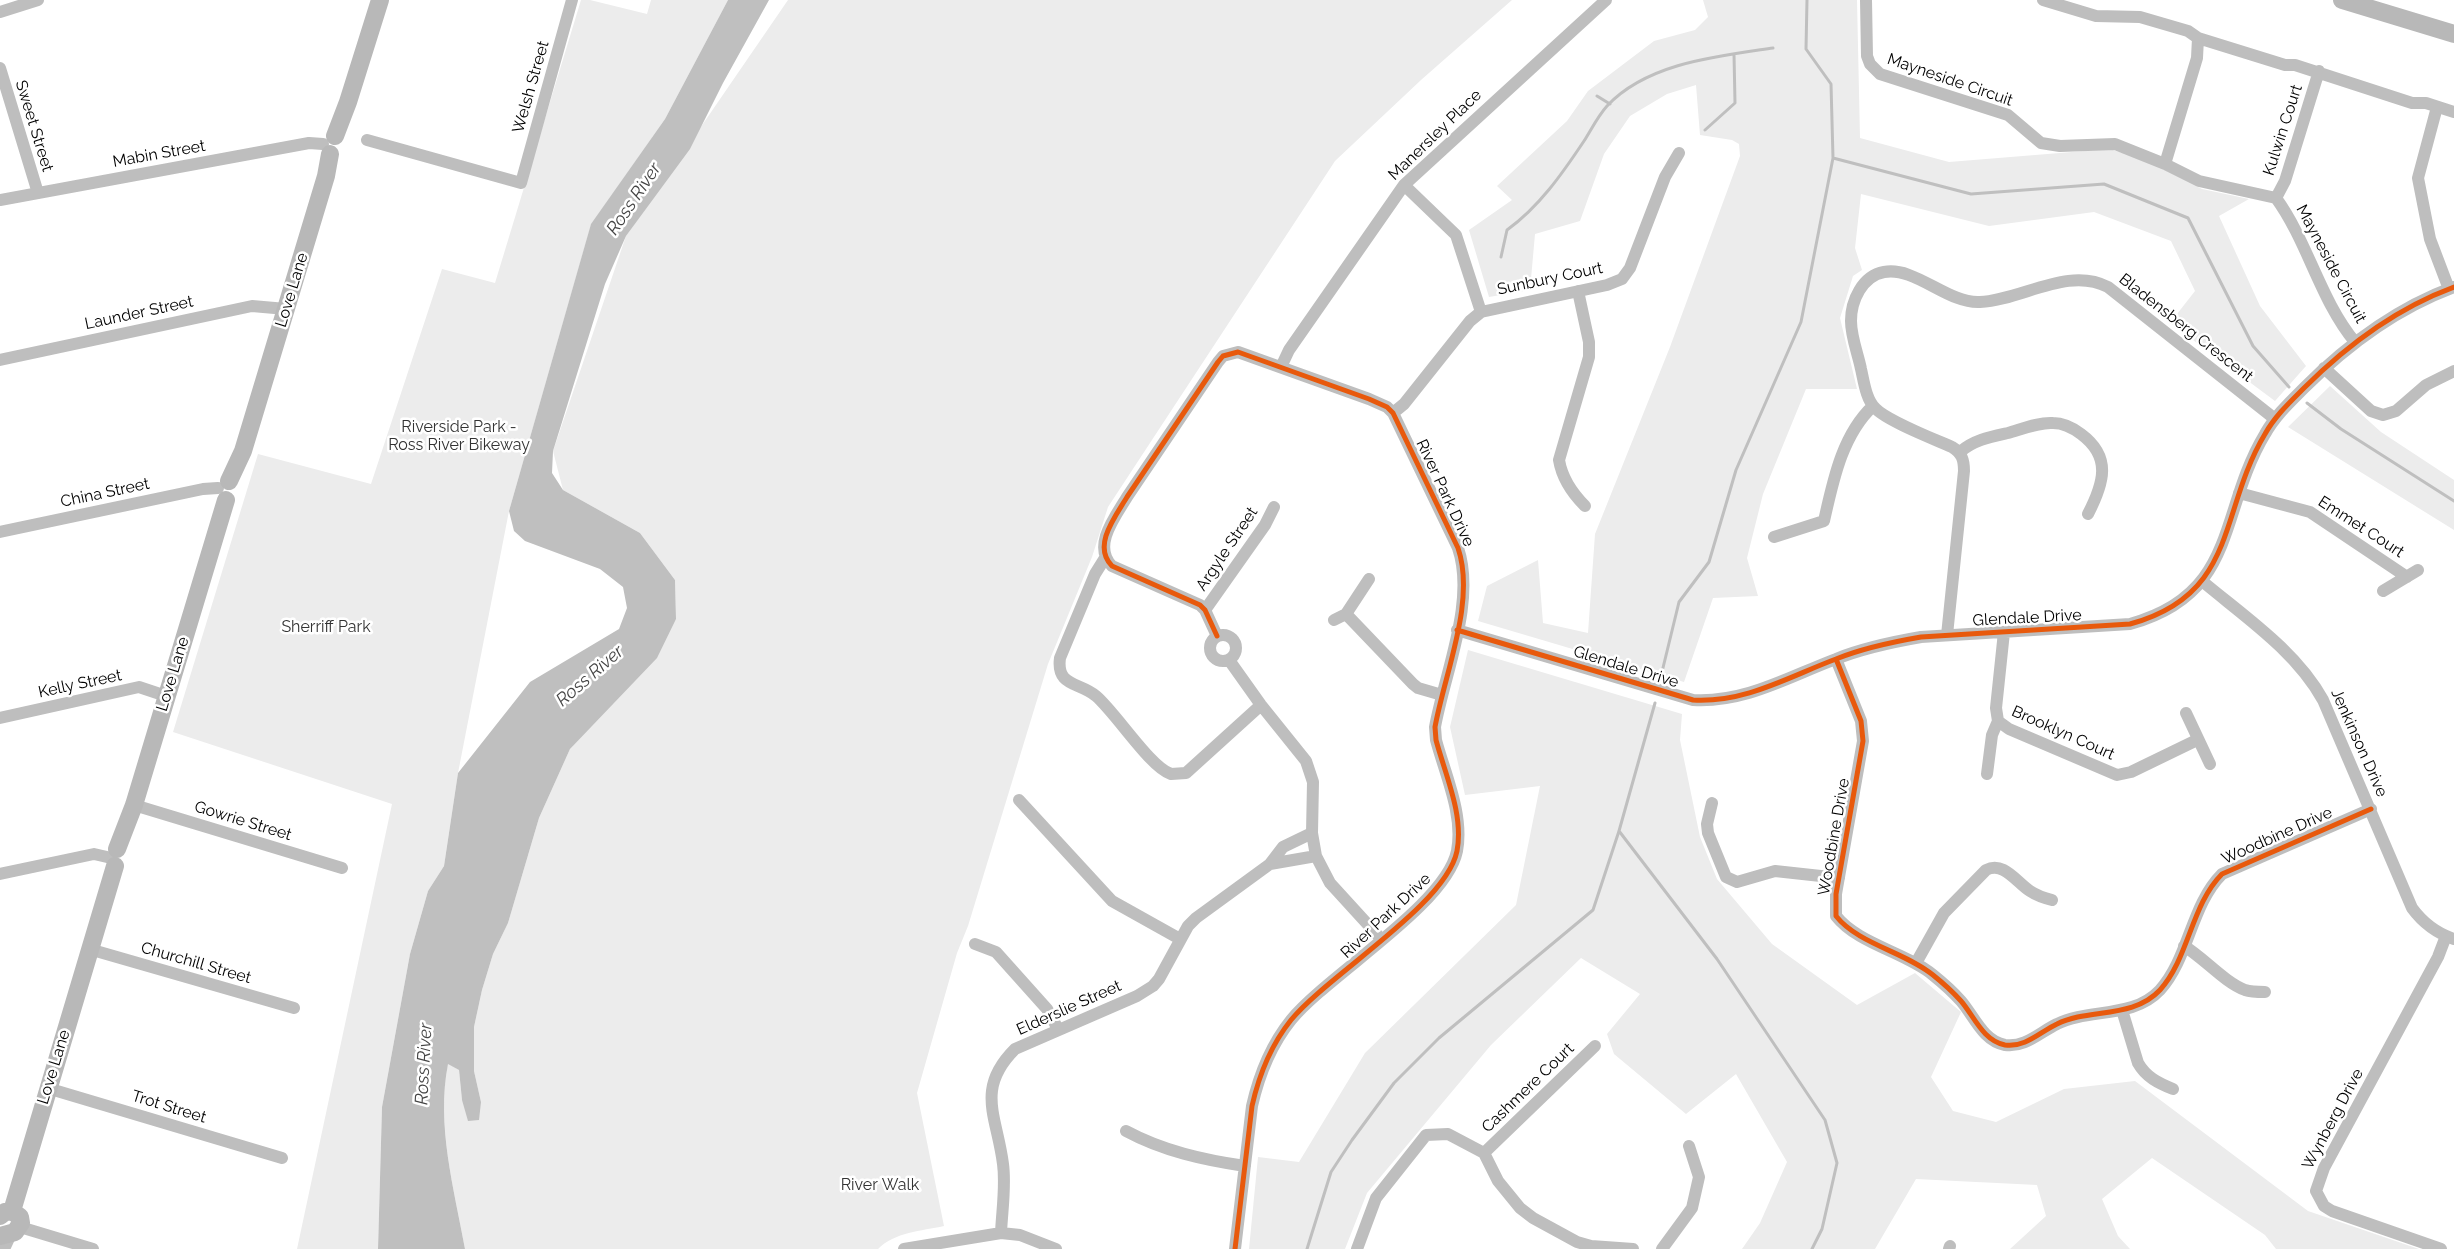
<!DOCTYPE html>
<style>
body{margin:0}
canvas{display:block;background:#fff}
</style>
<canvas width="2454" height="1249"></canvas>
<script>
const context = document.querySelector('canvas').getContext('2d');
context.lineJoin = 'round';
function fillPath(path, color) { context.fillStyle = color; context.fill(path, 'evenodd'); }
function stroke(path, color, width, dash) { context.strokeStyle = color; context.lineWidth = width; context.lineCap = dash ? 'butt' : 'round'; context.setLineDash(dash || []); context.stroke(path); }
function label(font, color, halo, rows, align = 'center') {
  context.font = font + ' Raleway,sans-serif'; context.lineWidth = 5; context.setLineDash([]); context.textBaseline = 'middle'; context.strokeStyle = halo; context.fillStyle = color; for (const [text, x, y, turn = 0] of rows) {
    context.save(); context.translate(x, y); context.rotate((+turn || 0) * Math.PI / 180); context.textAlign = isNaN(turn) ? turn : align; if (halo) context.strokeText(text, 0, 0); context.fillText(text, 0, 0); context.restore();
  }
}
fillPath(new Path2D(`
 M581,0H590L647,14L651,0H728L665,119L591,225L509,511L458,773L444,866L428,891L410,954L382,1107L378,1249H297L392,804L173,732L258,454L371,484L442,269L495,283Z
 M788,0H1512L1421,80L1335,161L1108,507L1092,557L1048,664L968,926L957,953L917,1093L944,1226C921,1231 895,1232 878,1249H465C454,1188 436,1125 448,1063L459,1070L462,1100L481,1102L474,1071V1027L482,990L493,954L508,923L539,818L570,749L676,619L675,580L640,533L563,490L553,451L626,236Z
 M1703,0H1857L1860,138L1949,162L2109,149L2141,158L2202,189L2249,199L2219,216L2260,306L2306,366L2275,401L2170,323L2195,291L2171,241L2094,212L1989,226L1861,194L1855,248L1862,270L1853,276L1840,318L1857,389H1806L1763,494L1747,558L1758,596L1713,598L1684,682L1478,621L1487,586L1538,560L1543,623L1588,633L1595,534L1670,347L1740,156L1739,144L1732,140L1700,135L1696,85L1667,94L1630,116L1604,154L1580,221L1535,234L1530,290L1489,297L1469,230L1512,200L1497,186L1567,121L1588,91L1654,41L1695,30L1708,17Z
 M2330,386L2381,432L2454,480V530L2288,427Z
 M1468,650L1682,714L1680,740L1700,837L1717,879L1772,944L1857,1005L1915,973L1961,1012L1931,1077L1953,1111L1996,1122L2064,1089L2135,1081L2308,1211L2419,1249H2276L2265,1235L2152,1158L2102,1199L2118,1236L2130,1249H2010L2046,1216L2037,1185L1916,1179L1875,1249H1742L1760,1223L1787,1162L1736,1074L1686,1114L1614,1054L1607,1034L1640,994L1581,958L1491,1045L1367,1193L1345,1249H1249L1258,1157L1299,1162L1365,1053L1516,905L1540,786L1465,795L1450,727Z`), '#ececec');
fillPath(new Path2D(`
 M728,0H769L723,83L690,149L626,236L605,284L553,451L552,473L563,490L640,533L675,580L676,619L657,658L570,749L539,818L508,923L493,954L482,990L474,1027V1071L481,1102L479,1120L468,1121L462,1100L459,1070L448,1064C436,1125 454,1188 465,1249H378L382,1107L410,954L428,891L444,866L458,773L530,682L619,629L627,608L623,587L600,569L525,541L514,531L509,511L591,224L665,119Z`), '#bfbfbf');
stroke(new Path2D(`
 M1597,96L1610,104
 M1705,130L1735,103L1734,54
 M1833,158L1971,194L2104,184L2188,218L2253,346L2289,387
 M1501,257L1507,230C1539,207 1562,174 1584,141C1591,130 1598,116 1607,106C1647,63 1718,56 1773,48
 M2307,403L2341,429L2454,501
 M1661,676L1679,602L1709,562L1736,470L1801,322L1833,158L1831,84L1806,49L1807,0
 M1619,831L1717,959L1825,1120L1837,1163L1822,1229L1812,1249
 M1307,1249L1331,1172L1352,1140L1394,1083L1439,1038L1593,910L1619,831L1655,703`), '#bfbfbf', 3);
stroke(new Path2D(`
 M1866,0L1867,56L1870,64L1880,74L2008,115L2041,143L2060,146L2115,144L2165,164L2199,181L2276,198C2308,242 2320,300 2355,342
 M2043,0L2096,16L2140,17L2188,31L2198,38L2285,65H2295L2412,103H2426L2454,112
 M0,12L38,0
 M0,68L38,193
 M2437,107L2418,178L2430,239L2449,289
 M367,140L521,183L572,0
 M2165,164L2197,58L2198,38
 M1404,185L1456,235L1481,312
 M2276,198L2285,181L2319,71
 M0,200L309,143L323,144
 M1578,291L1589,342V357L1559,460C1562,478 1572,493 1585,506
 M0,360L252,306L286,309
 M1281,367L1289,350L1404,185L1606,0
 M2324,368L2371,411L2383,415L2396,411L2426,385L2454,371
 M1393,413L1404,404L1470,321L1481,312L1607,285L1622,279L1630,268L1665,177L1679,153
 M1960,452C1974,440 1990,437 2008,433C2022,429 2039,422 2053,423C2064,423 2073,428 2081,434C2112,457 2104,483 2088,514
 M2239,493L2310,512L2407,577
 M0,532L203,489L218,488
 M1774,537L1824,521C1833,481 1842,435 1873,406
 M1105,558L1095,574L1060,658C1056,687 1080,682 1096,696C1116,713 1150,767 1171,774L1186,773L1261,705
 M2202,581C2245,617 2296,651 2323,700L2412,908C2423,923 2436,933 2454,939
 M2383,591L2418,570
 M1205,610L1265,525L1274,507
 M1346,614L1413,684L1418,688L1442,695
 M1334,620L1346,614L1369,579
 M1457,630L1693,700C1745,703 1788,677 1836,659C1863,648 1892,642 1921,637L2130,624C2239,594 2218,512 2265,434C2275,416 2290,402 2304,388C2347,345 2397,308 2454,287
 M1210 648a13 13 0 1 1 26 0a13 13 0 1 1-26 0Z
 M1947,635L1964,471C1964,460 1962,453 1952,447C1934,439 1887,421 1875,408C1866,399 1864,382 1861,369C1858,354 1851,337 1851,321C1851,301 1862,276 1884,272C1915,266 1948,304 1980,302C2022,300 2068,266 2108,287L2275,419
 M1217,636L1205,610L1200,605L1112,566C1092,546 1115,517 1127,497L1218,362L1223,356L1238,352L1369,399L1387,407L1393,413L1458,548C1476,601 1445,672 1435,727L1436,740C1445,774 1464,815 1457,851C1446,905 1329,974 1291,1020C1271,1045 1259,1075 1252,1106L1235,1249
 M1836,659L1861,721L1863,741L1836,894V916C1858,944 1905,952 1933,975C1943,983 1952,991 1961,1001C1974,1016 1983,1041 2005,1045C2025,1048 2040,1032 2057,1024C2089,1008 2133,1019 2160,990C2189,958 2191,905 2222,874L2371,809
 M1229,660L1261,705L1306,761L1313,782L1312,833L1316,856L1330,883L1382,940
 M2186,713L2210,764
 M0,718L139,687L166,696
 M1998,721L2009,729L2117,775L2131,772L2197,740
 M1987,774L1992,735L1998,721L1996,708L2004,632
 M1019,800L1112,901L1180,939
 M1712,803L1707,824L1708,833L1726,877L1737,882L1775,871L1839,878
 M134,805L342,868
 M1270,864L1316,856
 M0,874L94,854L107,857
 M975,944L996,952L1047,1009L1058,1029
 M2184,946C2204,958 2224,982 2245,990C2251,992 2259,992 2265,992
 M89,949L294,1008
 M1916,963L1944,913L1986,870C2004,861 2016,882 2030,891C2036,895 2044,898 2052,900
 M2122,1010L2138,1063C2146,1077 2158,1083 2173,1089
 M47,1088L282,1158
 M1126,1131C1163,1151 1204,1160 1245,1166
 M1484,1153L1595,1046
 M20,1227L93,1249
 M1001,1233C1002,1210 1006,1186 1003,1164C997,1116 975,1089 1015,1049L1137,996L1153,986L1159,979L1188,926L1196,918L1270,864L1283,847L1312,833
 M4,1249L11,1234
 M904,1249L1001,1233L1020,1235L1056,1249
 M1357,1249L1376,1198L1426,1135L1448,1134L1484,1153L1498,1181L1520,1208L1533,1218L1577,1242L1591,1246L1633,1249
 M1662,1249L1692,1208L1699,1177L1689,1146
 M1949,1249L1950,1246
 M2441,1249L2332,1211L2324,1206L2316,1191L2324,1168L2438,957L2446,936`), '#bebebe', 12);
stroke(new Path2D(`
 M2342,0L2454,34
 M335,136L348,102L380,0
 M229,481L243,451L326,176L330,154
 M117,849L134,805L226,500
 M12,1211L115,866
 M0,1216L5,1212L12,1211L20,1217L21,1223L15,1232L0,1236`), '#b8b8b8', 18);
stroke(new Path2D(`
 M1457,630L1693,700C1745,703 1788,677 1836,659C1863,648 1892,642 1921,637L2130,624C2239,594 2218,512 2265,434C2275,416 2290,402 2304,388C2347,345 2397,308 2454,287
 M1217,636L1205,610L1200,605L1112,566C1092,546 1115,517 1127,497L1218,362L1223,356L1238,352L1369,399L1387,407L1393,413L1458,548C1476,601 1445,672 1435,727L1436,740C1445,774 1464,815 1457,851C1446,905 1329,974 1291,1020C1271,1045 1259,1075 1252,1106L1235,1249
 M1836,659L1861,721L1863,741L1836,894V916C1858,944 1905,952 1933,975C1943,983 1952,991 1961,1001C1974,1016 1983,1041 2005,1045C2025,1048 2040,1032 2057,1024C2089,1008 2133,1019 2160,990C2189,958 2191,905 2222,874L2371,809`), '#e8590c', 5);
label('16px', '#000', '#fff', [
 ["Mayneside Circuit",1950,80,19],
 ["Welsh Street",531,87,-74],
 ["Sweet Street",34,126,73],
 ["Kulwin Court",2283,130,-72],
 ["Manersley Place",1435,135,-44],
 ["Mabin Street",159,154,-10],
 ["Mayneside Circuit",2331,264,62],
 ["Sunbury Court",1550,279,-12],
 ["Love Lane",292,290,-73],
 ["Launder Street",139,313,-12],
 ["Bladensberg Crescent",2186,328,38],
 ["China Street",105,493,-12],
 ["River Park Drive",1445,493,65],
 ["Emmet Court",2361,527,33],
 ["Argyle Street",1227,549,-56],
 ["Glendale Drive",2027,618,-3],
 ["Glendale Drive",1626,667,17],
 ["Love Lane",173,674,-73],
 ["Kelly Street",80,684,-12],
 ["Brooklyn Court",2063,733,24],
 ["Jenkinson Drive",2359,743,66],
 ["Gowrie Street",243,821,17],
 ["Woodbine Drive",2277,836,-24],
 ["Woodbine Drive",1834,837,-80],
 ["River Park Drive",1386,916,-43],
 ["Churchill Street",196,963,16],
 ["Elderslie Street",1069,1008,-24],
 ["Love Lane",54,1067,-73],
 ["Cashmere Court",1528,1088,-44],
 ["Trot Street",169,1107,17],
 ["Wynberg Drive",2333,1119,-62]
]);
label('16px', '#333', '#fff', [
 ["Riverside Park -",459,427],
 ["Ross River Bikeway",459,445],
 ["Sherriff Park",326,627],
 ["River Walk",880,1185]
]);
label('italic 18px', '#444', '#fff', [
 ["Ross River",634,199,-56],
 ["Ross River",590,676,-41],
 ["Ross River",424,1064,-87]
]);
</script>
